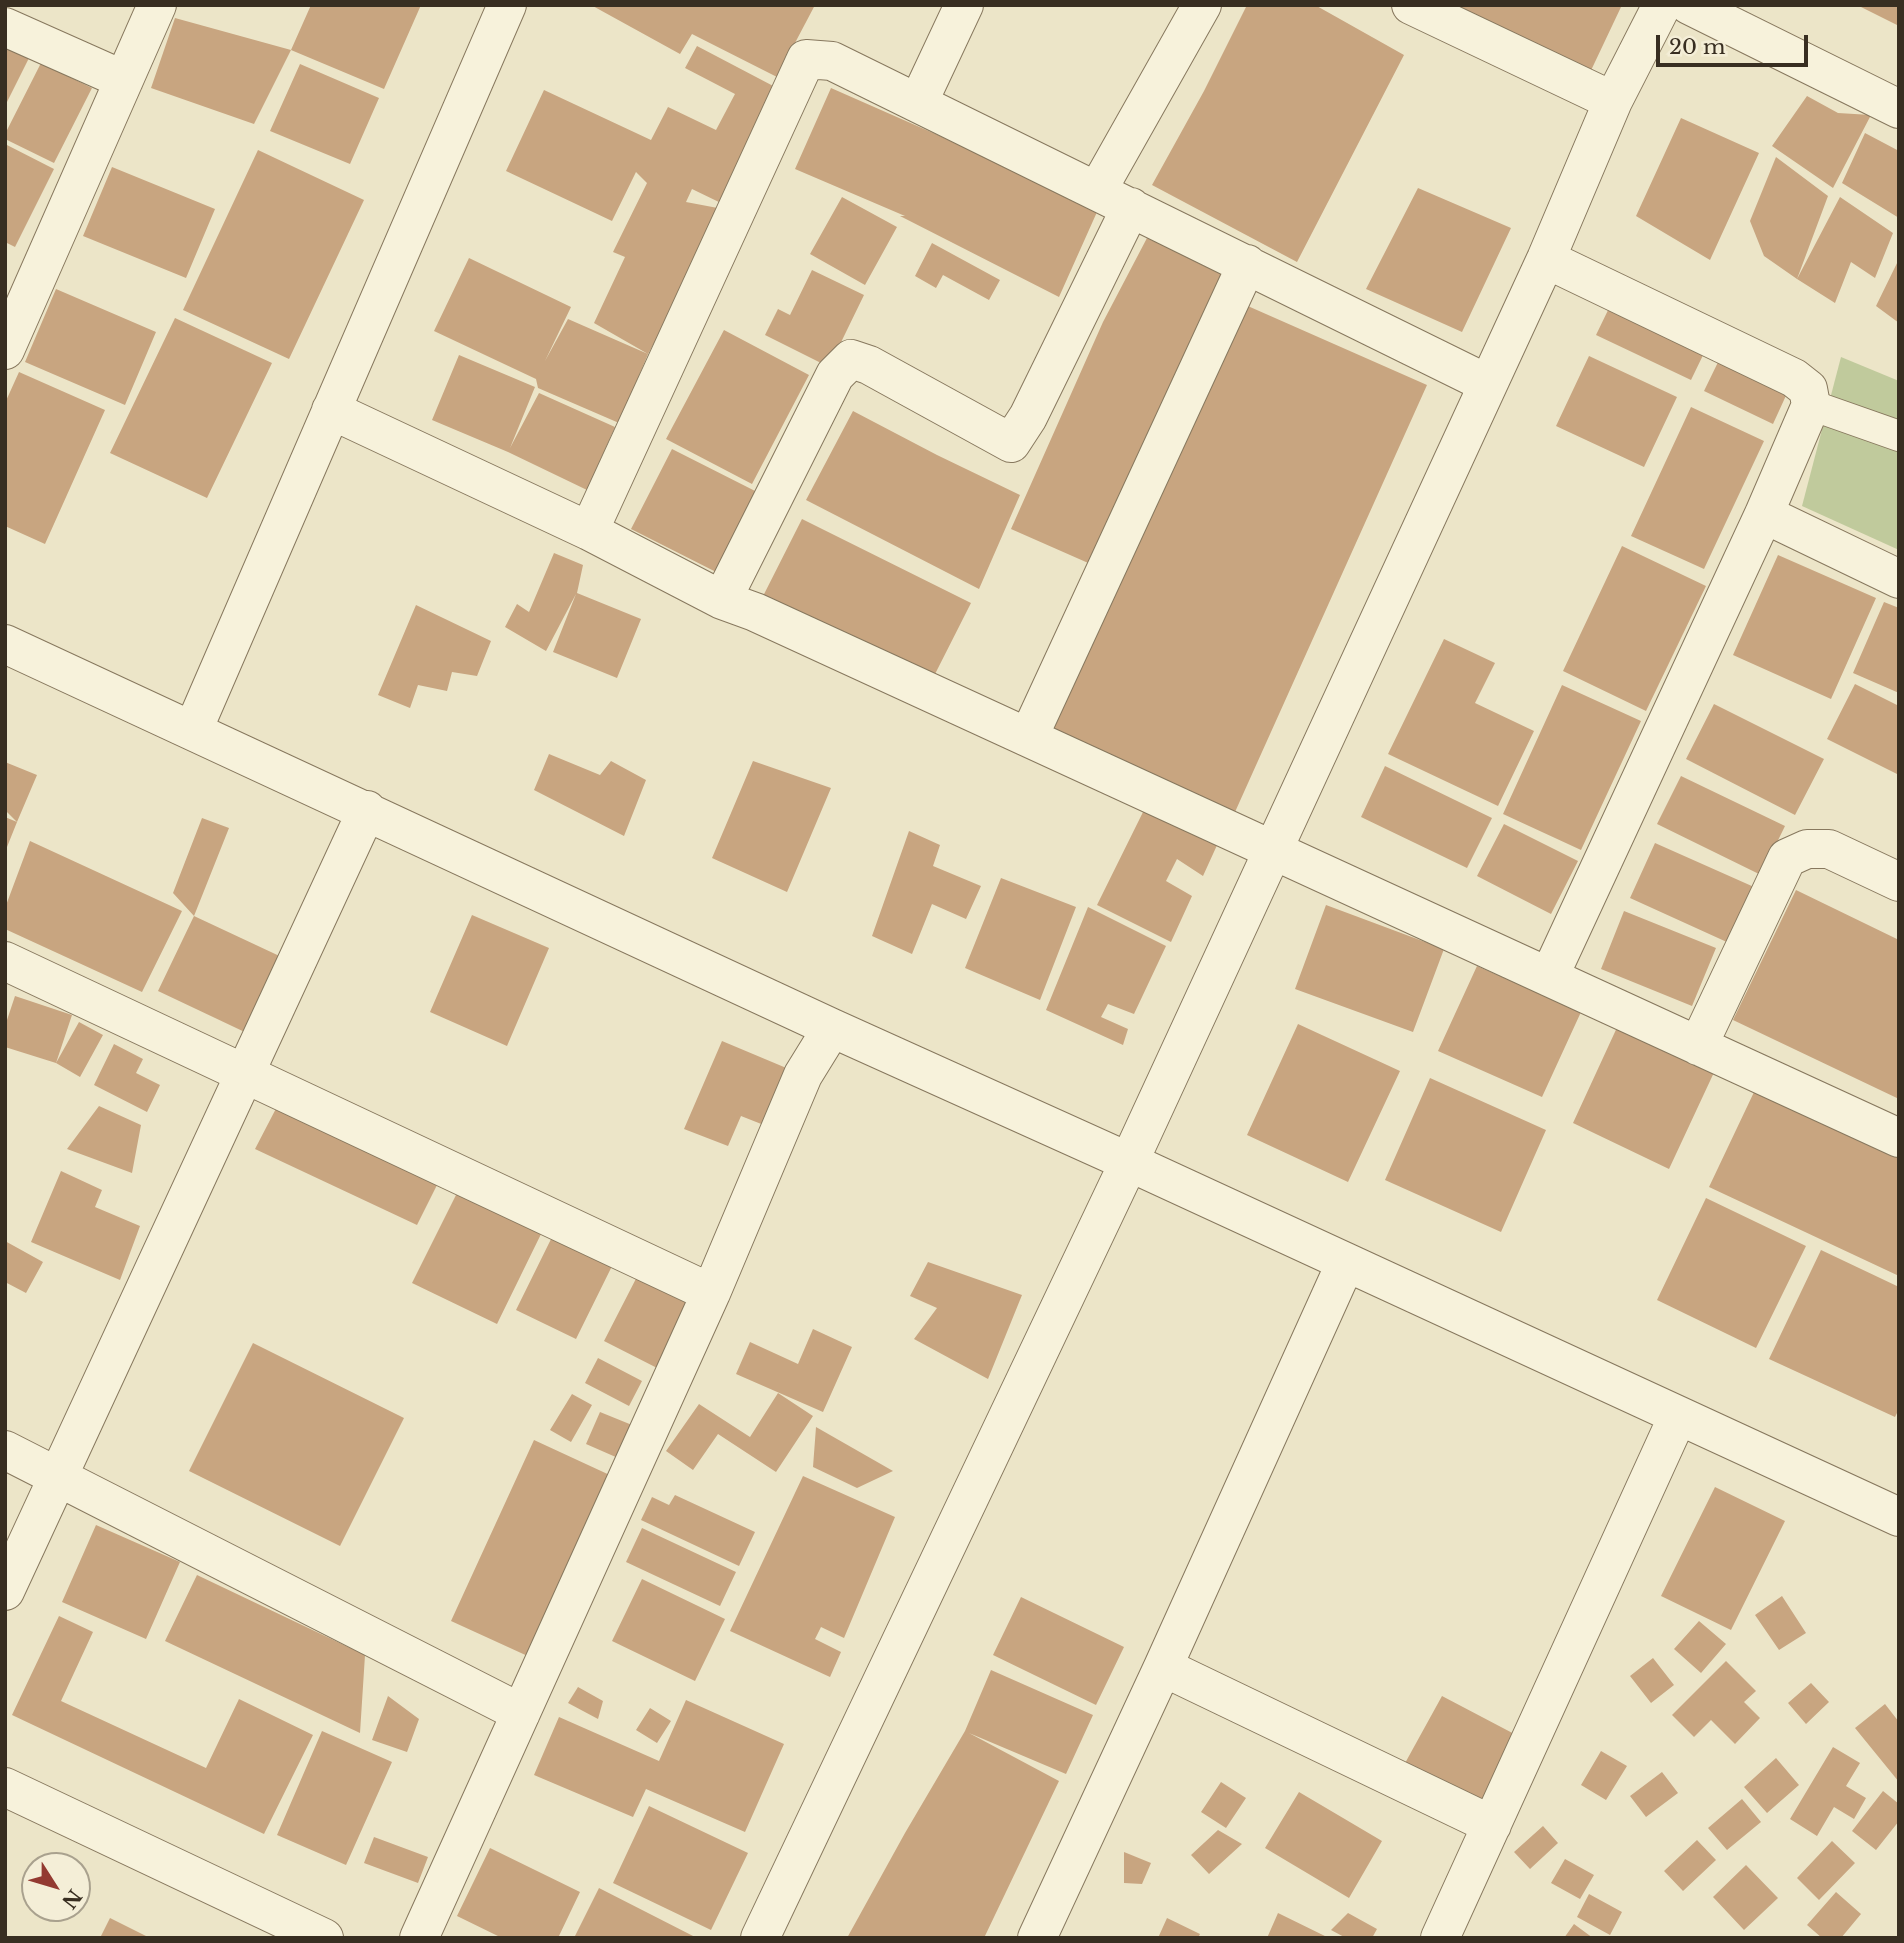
<!DOCTYPE html>
<style>
body{margin:0}
#map{position:relative;width:1904px;height:1943px;overflow:hidden;background:#ece5c8;font-family:"Libre Baskerville",serif}
canvas{display:block}
.frame{position:absolute;inset:0;border:7px solid #382e21;pointer-events:none}
.north{position:absolute;left:21px;top:1852px;width:70px;height:70px;box-sizing:border-box;background:#f4eed7;border:2px solid #a9a18e;border-radius:50%;rotate:127deg;font-size:19px;font-weight:700;line-height:28px;text-align:center;color:#382e21}
.north::after{content:'';display:block;margin:auto;width:24px;height:32px;background:#933a31;clip-path:polygon(50% 0,100% 100%,50% 72%,0 100%)}
.scale{position:absolute;left:1656px;top:35px;width:152px;height:32px;box-sizing:border-box;border:4px solid #382e21;border-top:0;padding-left:9px;font-size:21px;line-height:24px;white-space:nowrap;color:#382e21;-webkit-text-stroke:5px #f4eed7;paint-order:stroke}
</style>
<div id="map">
<canvas width="1904" height="1943"></canvas>
<div class="frame"></div>
<div class="north">N</div>
<div class="scale">20 m</div>
</div>
<script>
const context = document.querySelector('canvas').getContext('2d');
context.lineJoin = 'round';
function fillPath(path, color) { context.fillStyle = color; context.fill(path, 'evenodd'); }
function stroke(path, color, width, dash) { context.strokeStyle = color; context.lineWidth = width; context.lineCap = dash ? 'butt' : 'round'; context.setLineDash(dash || []); context.stroke(path); }
fillPath(new Path2D(`
 M1841,357L1899,381V550L1802,506Z`), '#c0ca9c');
fillPath(new Path2D(`
 M311,5H421L384,89L291,50Z
 M591,5H815L777,77L692,34L680,54Z
 M1247,5H1315L1404,55L1297,262L1152,185L1204,91Z
 M1423,5H1618L1621,7L1586,81Z
 M1857,5H1899V26Z
 M175,18L291,50L254,124L151,88Z
 M5,46L29,58L5,106Z
 M697,46L777,88L723,204L692,189L686,202L723,209L685,287L648,354L619,423L538,388L536,379L434,331L469,258L571,307L545,361L568,319L648,354L594,323L625,257L613,252L647,183L636,172L612,221L506,171L544,90L651,140L668,107L716,130L735,94L685,68Z
 M41,63L92,88L54,163L5,139V134Z
 M300,64L379,98L350,164L270,131Z
 M831,88L940,136L1097,212L1059,297L900,216H905L795,169Z
 M1807,96L1838,113L1871,115L1833,188L1772,146Z
 M1681,118L1759,153L1710,260L1636,216Z
 M1865,133L1899,151V218L1842,183Z
 M5,144L54,169L15,247L5,242Z
 M258,150L364,200L289,359L183,310Z
 M1776,157L1828,196L1797,279L1840,197L1893,233L1875,278L1851,262L1835,303L1797,279L1764,256L1750,221Z
 M112,167L215,209L186,278L83,236Z
 M1418,188L1511,228L1462,332L1366,289Z
 M842,197L897,227L865,285L810,254Z
 M1147,238L1229,275L1095,566L1011,529L1103,322Z
 M932,243L1000,280L989,300L943,275L936,288L915,276Z
 M1899,259V323L1876,306Z
 M812,270L864,295L829,367L765,335L778,309L790,315Z
 M56,289L156,332L125,405L25,362Z
 M1241,303L1427,385L1235,812L1051,730Z
 M1611,304L1706,349L1691,380L1596,335Z
 M175,318L272,363L207,498L110,453Z
 M724,330L809,375L752,484L666,439Z
 M459,355L535,387L510,448L539,393L615,427L587,490L508,452L432,420Z
 M1589,356L1677,397L1644,467L1556,426Z
 M1721,356L1789,389L1773,424L1704,391Z
 M19,372L105,410L45,544L5,526V403Z
 M1691,407L1764,441L1704,569L1631,536Z
 M853,411L937,455L1020,495L979,589L806,500Z
 M672,449L763,495L722,575L631,529Z
 M802,519L971,603L933,678L755,612Z
 M1622,546L1706,586L1646,711L1563,671Z
 M554,553L583,565L577,593L641,619L617,678L553,652L576,594L546,651L505,627L517,604L529,612Z
 M1778,555L1876,598L1831,699L1733,655Z
 M1884,602L1899,608V693L1853,673Z
 M416,605L491,641L477,676L452,672L447,691L418,685L410,708L378,695Z
 M1444,639L1495,663L1475,703L1534,731L1498,806L1388,754Z
 M1855,684L1899,706V775L1827,739Z
 M1562,685L1641,721L1581,850L1503,814Z
 M1714,704L1824,759L1795,815L1686,759Z
 M549,754L600,775L611,761L646,780L624,836L534,790Z
 M753,761L831,788L787,892L712,858Z
 M5,762L37,775L17,822L5,810Z
 M1385,766L1492,818L1467,868L1361,817Z
 M1681,776L1785,826L1761,875L1657,824Z
 M1145,808L1218,843L1203,876L1177,859L1166,881L1192,896L1171,942L1097,905Z
 M5,817L17,822L5,852Z
 M202,818L229,828L194,916L173,893Z
 M1504,824L1578,861L1551,914L1477,876Z
 M909,831L940,845L933,866L981,886L966,919L932,904L912,954L872,936Z
 M30,841L182,911L142,992L5,929V908Z
 M1655,843L1754,887L1729,943L1630,898Z
 M1001,878L1076,907L1040,1000L965,968Z
 M1796,890L1899,940V1099L1733,1020Z
 M1326,905L1444,949L1413,1032L1295,989Z
 M1088,907L1166,946L1134,1014L1108,1004L1101,1017L1128,1029L1123,1045L1046,1010Z
 M1624,911L1716,948L1692,1006L1601,969Z
 M472,915L549,948L507,1046L430,1012Z
 M194,916L288,960L251,1035L158,991Z
 M1477,966L1581,1012L1542,1097L1438,1051Z
 M15,996L72,1015L56,1063L5,1047V1026Z
 M1620,1021L1717,1066L1669,1169L1573,1123Z
 M79,1022L103,1035L80,1077L56,1063Z
 M1298,1024L1400,1071L1348,1182L1247,1135Z
 M722,1041L803,1075L779,1131L741,1116L728,1146L684,1129Z
 M114,1044L143,1059L136,1073L160,1085L147,1112L94,1085Z
 M1430,1078L1546,1130L1501,1232L1385,1180Z
 M1755,1090L1899,1157V1276L1709,1187Z
 M282,1097L441,1177L417,1225L255,1149Z
 M99,1106L141,1125L132,1173L67,1149Z
 M61,1171L102,1190L95,1207L140,1226L120,1280L31,1242Z
 M459,1189L543,1230L497,1324L412,1283Z
 M1706,1198L1806,1246L1756,1348L1657,1300Z
 M555,1231L615,1260L576,1339L516,1310Z
 M5,1241L43,1262L26,1293L5,1282Z
 M1821,1250L1899,1287V1409L1895,1417L1769,1359Z
 M928,1262L1022,1295L988,1379L914,1339L937,1308L910,1296Z
 M642,1267L701,1298L663,1371L604,1341Z
 M813,1329L852,1347L823,1412L736,1374L750,1342L798,1364Z
 M253,1343L404,1418L340,1546L189,1471Z
 M598,1358L642,1381L629,1406L585,1383Z
 M778,1393L813,1416L776,1472L718,1434L693,1470L666,1451L699,1404L750,1437Z
 M572,1394L592,1405L571,1442L550,1430Z
 M600,1412L632,1425L618,1458L586,1444Z
 M816,1427L893,1471L857,1488L813,1467Z
 M534,1440L614,1477L532,1658L451,1621Z
 M803,1476L895,1517L844,1638L821,1627L815,1639L841,1652L830,1677L730,1631Z
 M1715,1487L1785,1521L1731,1630L1661,1596Z
 M675,1495L755,1532L739,1566L641,1520L652,1497L669,1505Z
 M96,1525L180,1562L146,1639L62,1602Z
 M642,1528L736,1572L720,1606L626,1562Z
 M197,1575L365,1655L360,1733L165,1641Z
 M642,1579L725,1619L695,1681L612,1641Z
 M1782,1596L1806,1633L1779,1650L1755,1615Z
 M1021,1597L1124,1647L1096,1705L993,1655Z
 M59,1616L93,1632L61,1701L206,1768L239,1699L313,1735L264,1834L12,1715Z
 M1699,1621L1726,1644L1701,1673L1674,1649Z
 M1653,1658L1674,1685L1651,1703L1630,1676Z
 M1726,1661L1756,1691L1744,1702L1760,1718L1735,1744L1711,1720L1694,1737L1672,1715Z
 M991,1670L1093,1715L1066,1774L969,1733L1059,1781L984,1938H847L905,1833L965,1731Z
 M1811,1683L1829,1702L1806,1724L1788,1703Z
 M578,1687L603,1701L598,1719L568,1703Z
 M388,1696L419,1719L407,1752L372,1740Z
 M1442,1696L1520,1737L1483,1806L1404,1765Z
 M686,1700L784,1744L745,1832L646,1789L633,1817L534,1775L559,1717L659,1761Z
 M1885,1704L1899,1722V1782L1855,1728Z
 M650,1708L671,1721L657,1743L636,1730Z
 M322,1731L392,1762L346,1865L277,1835Z
 M1833,1747L1860,1763L1846,1786L1866,1798L1854,1819L1834,1807L1817,1836L1790,1819Z
 M1601,1751L1627,1766L1606,1800L1581,1785Z
 M1776,1758L1799,1785L1767,1813L1744,1787Z
 M1662,1772L1678,1793L1646,1817L1630,1796Z
 M1221,1782L1246,1798L1226,1828L1201,1812Z
 M1883,1791L1899,1804V1821L1876,1850L1852,1831Z
 M1299,1792L1382,1841L1349,1898L1265,1848Z
 M1742,1799L1761,1822L1727,1850L1708,1828Z
 M649,1806L748,1853L711,1930L613,1883Z
 M1543,1826L1558,1843L1530,1869L1514,1852Z
 M1218,1830L1242,1844L1209,1874L1191,1855Z
 M374,1837L428,1857L418,1883L364,1863Z
 M1697,1840L1716,1860L1683,1891L1664,1871Z
 M1832,1841L1855,1863L1819,1900L1797,1878Z
 M490,1848L580,1892L558,1938H502L457,1916Z
 M1124,1852L1151,1863L1142,1884L1124,1883Z
 M1565,1859L1594,1875L1580,1899L1551,1883Z
 M1746,1865L1778,1898L1744,1930L1713,1897Z
 M599,1888L697,1938H574Z
 M1836,1892L1861,1914L1841,1938H1822L1807,1925Z
 M1589,1894L1622,1912L1610,1935L1577,1917Z
 M1278,1913L1329,1938H1267Z
 M1348,1913L1377,1929L1372,1938H1346L1331,1930Z
 M110,1918L150,1938H100Z
 M1167,1918L1200,1934L1198,1938H1158Z
 M1574,1924L1593,1938H1564Z`), '#c8a580');
const service = new Path2D(`
 M1811,405L1899,436`);
const minor = new Path2D(`
 M1411,5L1613,101
 M1689,5L1899,109
 M5,27L124,80
 M918,103L964,5
 M1097,191L1202,5
 M1546,259L1794,378L1808,389L1811,405L1764,514L1549,977
 M5,350L157,5
 M331,410L589,531L722,600L755,612L1899,1138
 M1764,514L1899,579
 M589,531L806,59L832,61L1488,384
 M722,600L835,375L851,359L869,365L1011,443L1028,417L1131,207
 M5,644L832,1028L1129,1162L1899,1517
 M193,730L507,5
 M1029,736L1247,264
 M5,961L711,1293
 M1698,1046L1787,858L1807,849H1829L1899,882
 M5,1450L521,1713
 M5,1591L367,810
 M1163,1667L1492,1825
 M5,1787L324,1938
 M419,1938L711,1293L803,1075L832,1028
 M760,1938L1129,1162L1546,259L1613,101L1662,5
 M1037,1938L1163,1667L1346,1262
 M1440,1938L1678,1416`);
stroke(service, '#87785e', 32);
stroke(minor, '#87785e', 40);
stroke(service, '#f7f2db', 30);
stroke(minor, '#f7f2db', 38);
</script>
